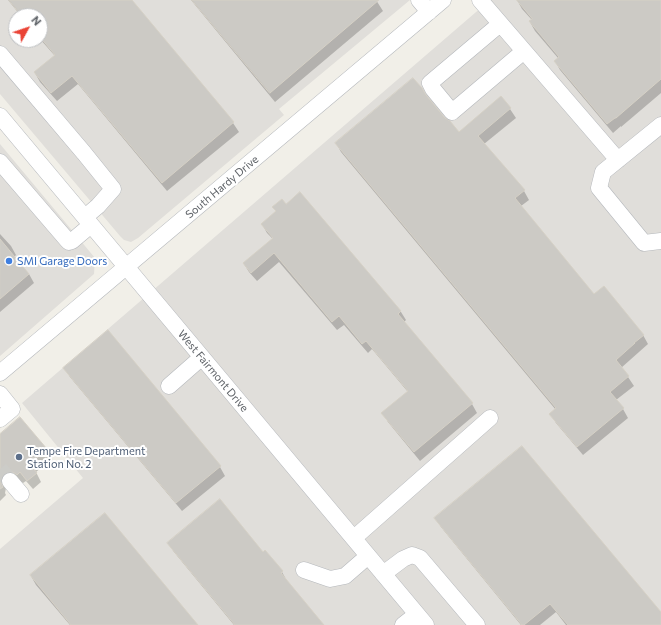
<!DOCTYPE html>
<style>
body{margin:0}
#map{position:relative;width:661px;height:625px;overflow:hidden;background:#f1efe8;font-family:Commissioner,sans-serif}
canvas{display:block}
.north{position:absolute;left:8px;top:8px;width:40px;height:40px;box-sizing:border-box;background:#fff;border:1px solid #bfc1c3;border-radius:50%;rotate:50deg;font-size:11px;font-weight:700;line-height:16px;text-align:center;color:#5f6368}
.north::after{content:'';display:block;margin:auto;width:14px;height:18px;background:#ea4335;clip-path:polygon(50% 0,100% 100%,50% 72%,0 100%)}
</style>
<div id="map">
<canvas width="661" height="625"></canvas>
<div class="north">N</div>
</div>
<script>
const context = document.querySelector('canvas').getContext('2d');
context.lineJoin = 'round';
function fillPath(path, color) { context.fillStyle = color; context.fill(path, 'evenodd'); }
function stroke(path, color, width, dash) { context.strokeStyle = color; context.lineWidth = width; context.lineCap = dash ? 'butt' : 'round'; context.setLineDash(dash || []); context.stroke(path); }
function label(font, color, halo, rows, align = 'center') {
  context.font = font + ' Commissioner,sans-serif'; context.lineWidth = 4; context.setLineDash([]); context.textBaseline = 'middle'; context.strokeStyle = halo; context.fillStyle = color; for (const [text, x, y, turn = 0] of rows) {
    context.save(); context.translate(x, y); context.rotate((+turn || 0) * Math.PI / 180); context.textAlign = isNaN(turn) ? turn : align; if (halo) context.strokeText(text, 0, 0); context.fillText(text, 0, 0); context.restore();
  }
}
fillPath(new Path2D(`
 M0,0H410L279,109L284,115L138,238L131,242L124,240L120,236L0,94ZM16,16H40V40H16Z
 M490,0H661V625H0V549L83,478L22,403Z
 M0,144L95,258L94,274L0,356Z`), '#e0deda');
fillPath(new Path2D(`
 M8,0H131L233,123L239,132L167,191L78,84L57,101L40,82L35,73L55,56L40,39V16H21Z
 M191,0H376L383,11L275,102Z
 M517,0H661V93L621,127V126L613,133L560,70L555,61L558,58L535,31L530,22L532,20L522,9Z
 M501,97L510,109L516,118L484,144L524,191L529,200L521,206L594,296L643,335L648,344L621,368L628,377L634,386L616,400L623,409L628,418L583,455L556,423L551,414L556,410L341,152L336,143L444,119L459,133Z
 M300,193L401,312L406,320L404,322L472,404L477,413L420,461L388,422L383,413L408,392L372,349L368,353L344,325L337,330L279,262L257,281L249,272L244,264L273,239L267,233L262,224Z
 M0,234L11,246L16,255L14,257L29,274L34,283L0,312Z
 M65,368L220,467L225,476L182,511L70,377Z
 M20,419L47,450L52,459L36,472L41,482L33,489L26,481L23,483L19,481L6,488L5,493L6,495L0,501V435Z
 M436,518L661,614V625H566L556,612L540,625H521L441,527Z
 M168,543L263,553L265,551L282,572L287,581L322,625H234L174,552Z
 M31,576L196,625H70L36,585Z`), '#0003');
const building = new Path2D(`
 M9,0H132L234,122L162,183L72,76L51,93L34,72L55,55L40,37V16H22Z
 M192,0H379L270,93Z
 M517,0H661V79L616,118H615L607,124L554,61L559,57L529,21L532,19Z
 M413,78L422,88L426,95L445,118L450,121L459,132L501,96L511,108L478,136L525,190L515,198L594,294L604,286L644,335L634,343H635L616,360L629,376L610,392L624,408L577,447L549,414L556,408L335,143Z
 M300,192L401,311L398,314L473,403L414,452L381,413L408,391L366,341L362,344L339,316L332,322L274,253L251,273L243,263L273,238L261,224L276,211L272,207L282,199L286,204Z
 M0,239L29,274L0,299Z
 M108,330L221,466L176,503L63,368Z
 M20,417L47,449L30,464L37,473L27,481L20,472L17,475L13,472H8L4,474L1,477V482L3,487L0,489V434Z
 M522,446L661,612V625H568L550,604L524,625H522L434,518Z
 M220,499L263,552L265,550L283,571L281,573L324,625H235L167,543Z
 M105,513L198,625H71L30,575Z`);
fillPath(building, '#cccac5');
stroke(building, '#d6d1c6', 1);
stroke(new Path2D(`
 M0,469L10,481`), '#ccccc8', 16, [16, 8]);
const minor = new Path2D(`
 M419,0L429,12
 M480,0L618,160
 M500,24L430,83L433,89L452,112L524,51
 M0,54L84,153L113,189L98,206L85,217
 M0,116L426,625
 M661,125L603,172L599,188L644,243L661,241
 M0,162L67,240L69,242L72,241L91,225
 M0,373L443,0
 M169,386L202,357
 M0,394L12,409L0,419
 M10,481L21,494
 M354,538L490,418
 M304,570L330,579L345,576L368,556
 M383,574L403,559L412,555L420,558L477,625
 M403,625L417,614`);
stroke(minor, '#b5b8bc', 17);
stroke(minor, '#fff', 16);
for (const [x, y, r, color] of [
 [9,261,4,"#3f7fe0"],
 [19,457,4,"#5c6f8a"]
]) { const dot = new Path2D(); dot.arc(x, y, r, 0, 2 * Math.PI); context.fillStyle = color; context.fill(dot); stroke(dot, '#fff', 1.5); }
label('11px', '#5f6368', '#fff', [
 ["South Hardy Drive",222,187,-40],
 ["West Fairmont Drive",213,371,50]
]);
label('11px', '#366cbe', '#fff', [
 ["SMI Garage Doors",17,261]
], 'left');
label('11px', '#4e5e75', '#fff', [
 ["Tempe Fire Department",27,451],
 ["Station No. 2",27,464]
], 'left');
</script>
